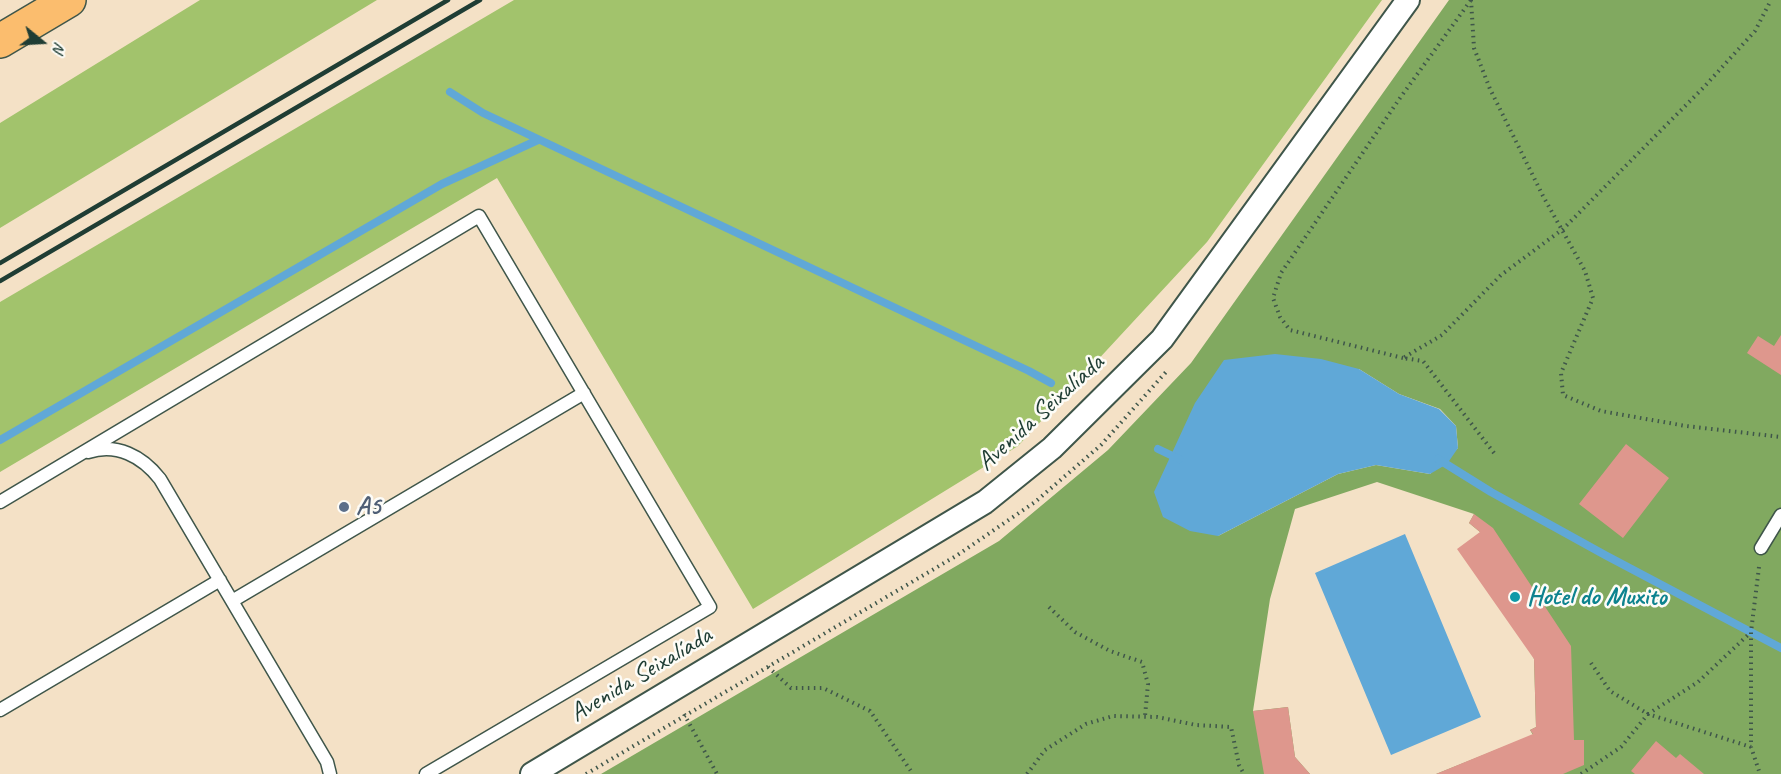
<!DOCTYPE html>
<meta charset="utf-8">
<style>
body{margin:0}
#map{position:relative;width:1781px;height:774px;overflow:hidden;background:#f4e1c6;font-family:Caveat,sans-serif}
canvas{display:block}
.north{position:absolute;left:12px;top:12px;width:60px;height:60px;-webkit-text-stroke:4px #fdfcf7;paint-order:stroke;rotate:108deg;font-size:16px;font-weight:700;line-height:24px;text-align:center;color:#1f3d34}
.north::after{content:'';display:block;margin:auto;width:21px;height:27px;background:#1f3d34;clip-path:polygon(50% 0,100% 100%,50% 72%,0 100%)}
</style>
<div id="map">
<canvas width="1781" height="774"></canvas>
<div class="north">N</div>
</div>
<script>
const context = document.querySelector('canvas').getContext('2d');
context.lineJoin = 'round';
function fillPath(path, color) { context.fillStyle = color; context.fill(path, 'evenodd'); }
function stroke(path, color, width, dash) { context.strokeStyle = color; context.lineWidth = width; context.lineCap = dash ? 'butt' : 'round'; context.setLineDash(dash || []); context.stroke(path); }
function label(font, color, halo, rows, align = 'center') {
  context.font = font + ' Caveat,sans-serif'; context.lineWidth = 5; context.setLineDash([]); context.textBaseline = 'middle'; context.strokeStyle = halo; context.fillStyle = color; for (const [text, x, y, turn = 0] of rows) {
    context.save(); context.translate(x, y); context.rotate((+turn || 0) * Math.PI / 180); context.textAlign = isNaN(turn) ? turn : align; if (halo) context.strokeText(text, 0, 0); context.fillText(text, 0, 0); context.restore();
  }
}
fillPath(new Path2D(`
 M200,0H377L0,228V123Z
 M514,0H1382L1207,242L1018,446L753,609L497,178L0,472V302Z`), '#a2c36c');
fillPath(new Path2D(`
 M1449,0H1781V774H1436L1533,735L1530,730L1536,727L1534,659L1480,532L1469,523L1474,514L1377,482L1295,509L1270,599L1253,711L1288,707L1295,757L1310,774H601L999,541L1108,450L1191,363ZM1359,369L1399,394L1440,409L1456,426L1458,448L1430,474L1376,465L1338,474L1218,536Z`), '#81a960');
fillPath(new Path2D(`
 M1275,354L1321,359L1359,369L1399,394L1439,409L1456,426L1458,448L1447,464L1430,474L1376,465L1338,474L1218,536L1190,531L1163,517L1154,492L1195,403L1224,360Z
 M1405,534L1481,717L1391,755L1315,573Z`), '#60a8d7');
stroke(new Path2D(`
 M450,92L483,113L1029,371L1051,383
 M0,440L442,184L538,140
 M1158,449L1179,459
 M1438,459L1491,492L1605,555L1781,648`), '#60a8d7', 8);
fillPath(new Path2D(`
 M1781,335V375L1747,353L1758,336L1774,346Z
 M1626,444L1669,478L1623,538L1579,504Z
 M1474,514L1493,528L1571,646L1574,740H1584V765L1563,774H1436L1533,734L1530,730L1536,727L1534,659L1457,549L1480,532L1469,523Z
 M1288,707L1295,757L1310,774H1264L1253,711Z
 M1656,741L1676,758L1680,754L1704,774H1635L1631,771Z`), '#de978d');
const lane = new Path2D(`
 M88,452C117,443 142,456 160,479L327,762L330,774
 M0,502L479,216L710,607L426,774
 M1761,548L1781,515
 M232,601L584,393
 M0,710L220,580`);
const street = new Path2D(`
 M532,774L985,502L1052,448L1162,339L1408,0`);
const highway = new Path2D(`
 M0,41L69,0`);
stroke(lane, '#3f564a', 15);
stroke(street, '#3f564a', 26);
stroke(highway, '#3f564a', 36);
stroke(new Path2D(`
 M1471,0L1474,48L1490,89L1543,196L1585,271L1593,298L1561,373L1563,395L1601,411L1686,426L1781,437
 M1403,358L1290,330L1280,317L1273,298L1281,273L1400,98L1471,0
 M1494,453L1423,361L1403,358L1442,335L1501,275L1563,229L1704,87L1755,31L1771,0
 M1759,567L1751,632V747L1760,774
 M1049,607L1075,632L1110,651L1142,662L1148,684L1145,716
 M1591,663L1610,691L1648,714L1698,682L1750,633
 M768,667L791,688H823L870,711L913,774
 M684,714L717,774
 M586,774L956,556L1035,502L1101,445L1166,372
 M1027,774L1045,750L1086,724L1113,716L1157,717L1196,725L1231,727L1239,765L1244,774
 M1581,774L1621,747L1648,714L1751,747`), '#3f564a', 4, [1.5, 4.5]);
stroke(lane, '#fff', 12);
stroke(street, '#fff', 22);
stroke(highway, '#fbbd6e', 33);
stroke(new Path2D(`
 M0,263L448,0
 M0,281L480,0`), '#1f3d34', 4.5);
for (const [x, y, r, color] of [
 [344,507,6,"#5c6f8a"],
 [1515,597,6,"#0f9aa8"]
]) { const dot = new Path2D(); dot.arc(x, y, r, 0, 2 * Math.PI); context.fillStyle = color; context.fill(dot); stroke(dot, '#fdfcf7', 2); }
label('26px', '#1f3d34', '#fdfcf7', [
 ["Avenida Seixalíada",1041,413,-42],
 ["Avenida Seixalíada",641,675,-31]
]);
label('bold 26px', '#4e5e75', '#fdfcf7', [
 ["A5",356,507]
], 'left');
label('bold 26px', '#0d838f', '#fdfcf7', [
 ["Hotel do Muxito",1527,597]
], 'left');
</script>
